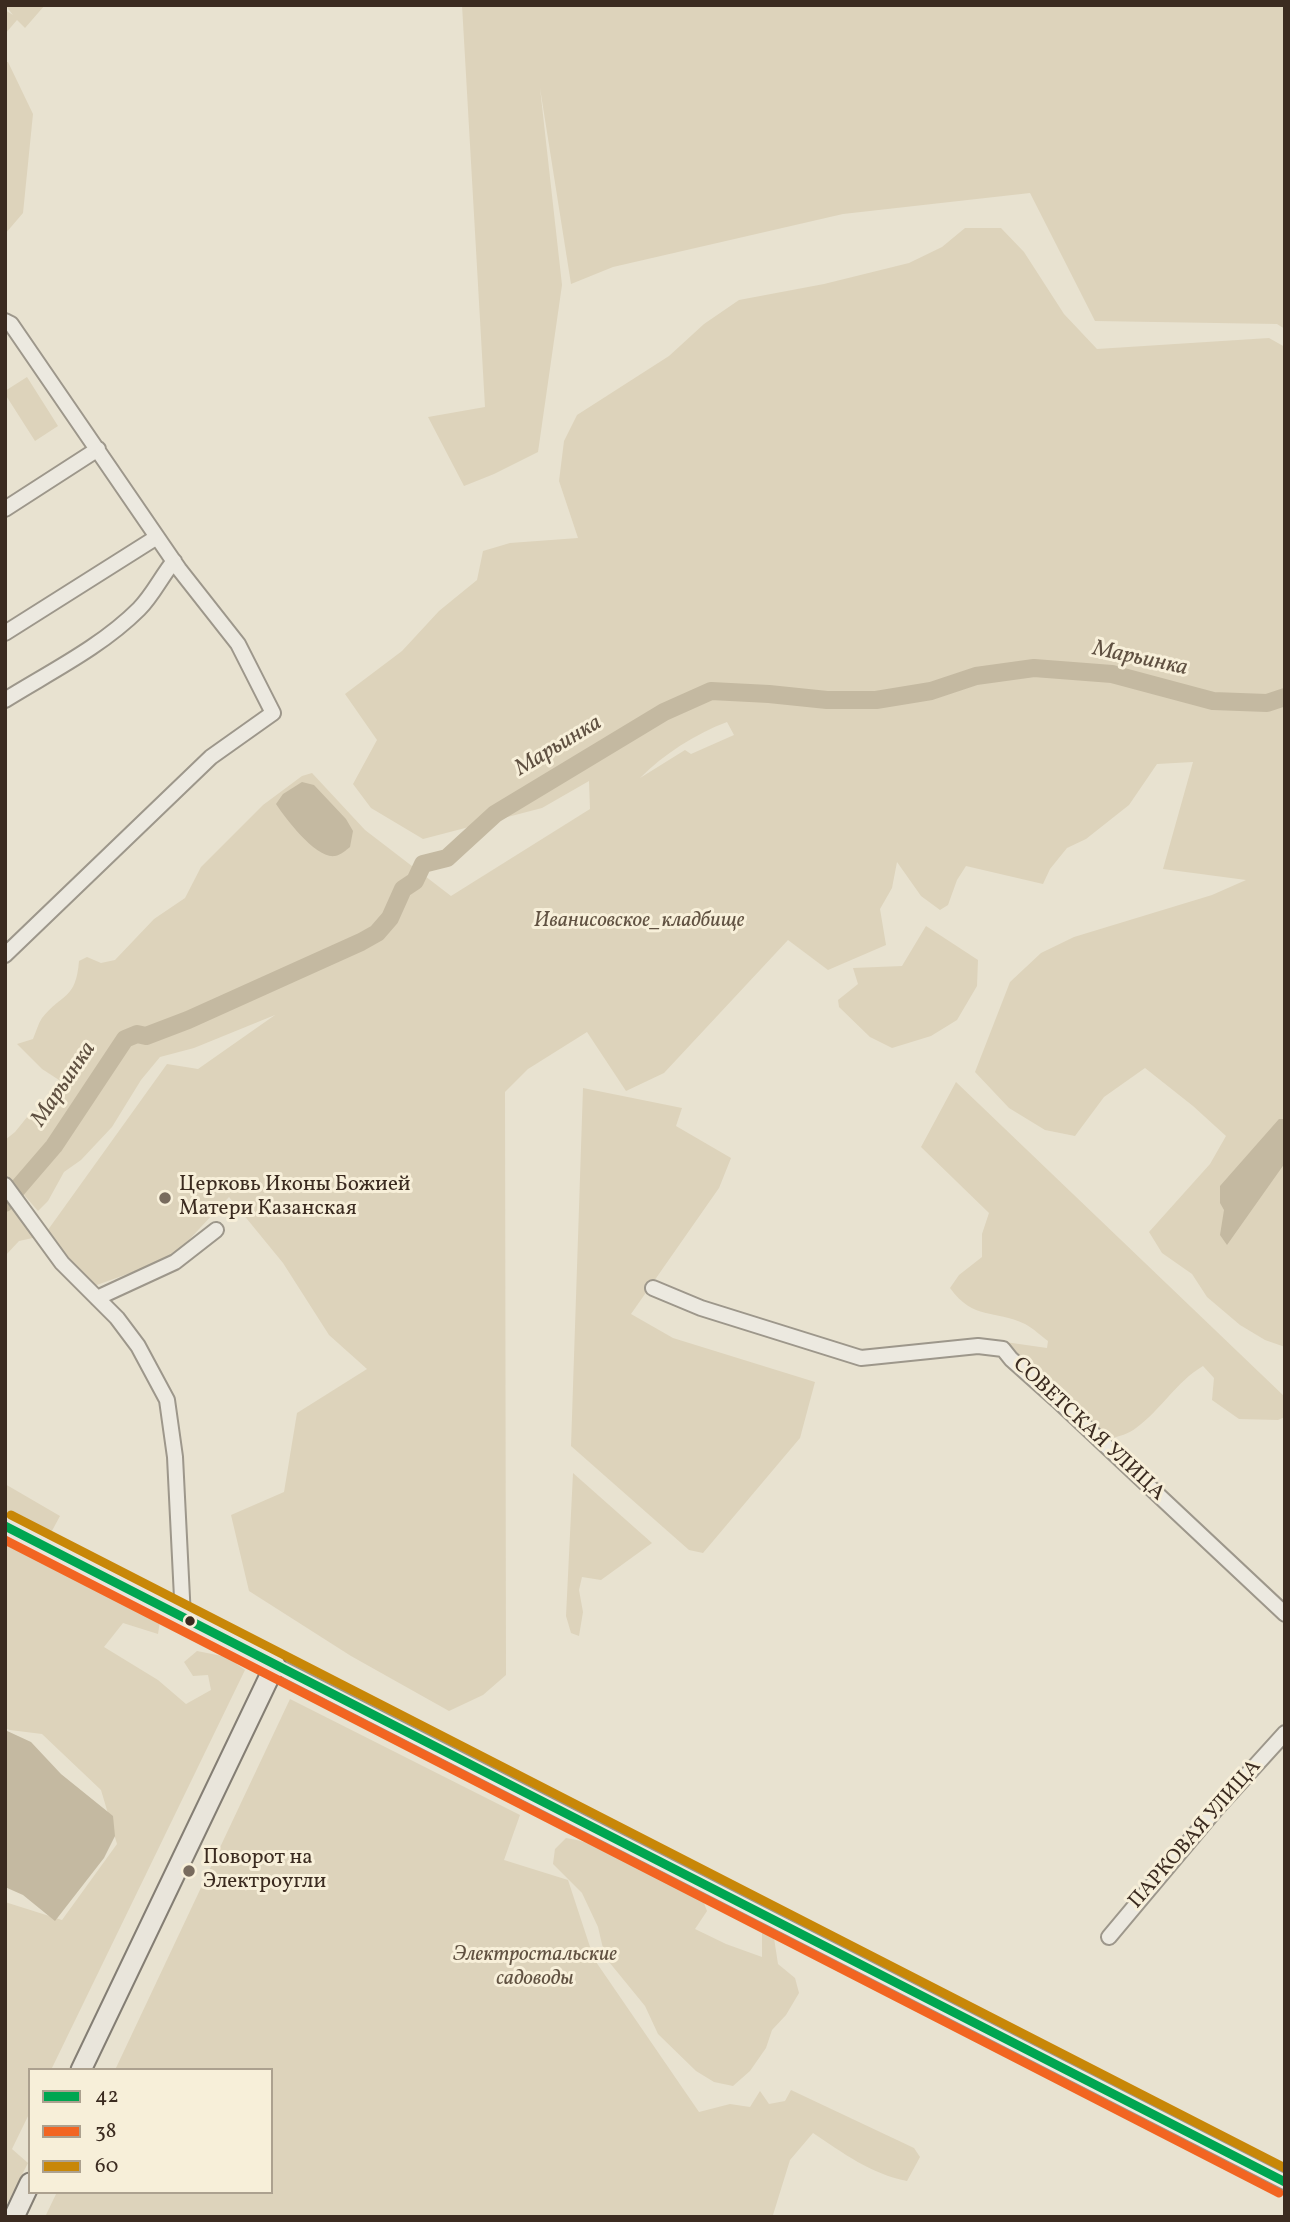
<!DOCTYPE html>
<meta charset="utf-8">
<style>
body{margin:0}
#map{position:relative;width:1290px;height:2222px;overflow:hidden;background:#e8e2d0;font-family:Vollkorn,serif}
canvas{display:block}
.frame{position:absolute;inset:0;border:7px solid #3b2b20;pointer-events:none}
.legend{position:absolute;left:28px;top:2068px;width:245px;height:126px;box-sizing:border-box;background:#f7efd9;border:2px solid #aca18f;margin:0;padding:9px 12px;list-style:none;font-size:21px;color:#3b2b20}
.legend li{display:flex;align-items:center;gap:14px;height:35px}
.legend b{width:35px;border:2px solid #aca18f}
</style>
<div id="map">
<canvas width="1290" height="2222"></canvas>
<div class="frame"></div>
<ul class="legend">
<li><b style="height:9px;background:#00a651"></b>42</li>
<li><b style="height:9px;background:#f26522"></b>38</li>
<li><b style="height:9px;background:#c88708"></b>60</li>
</ul>
</div>
<script>
const context = document.querySelector('canvas').getContext('2d');
context.lineJoin = 'round';
function fillPath(path, color) { context.fillStyle = color; context.fill(path, 'evenodd'); }
function stroke(path, color, width, dash) { context.strokeStyle = color; context.lineWidth = width; context.lineCap = dash ? 'butt' : 'round'; context.setLineDash(dash || []); context.stroke(path); }
function label(font, color, halo, rows, align = 'center') {
  context.font = font + ' Vollkorn,serif'; context.lineWidth = 6; context.setLineDash([]); context.textBaseline = 'middle'; context.strokeStyle = halo; context.fillStyle = color; for (const [text, x, y, turn = 0] of rows) {
    context.save(); context.translate(x, y); context.rotate((+turn || 0) * Math.PI / 180); context.textAlign = isNaN(turn) ? turn : align; if (halo) context.strokeText(text, 0, 0); context.fillText(text, 0, 0); context.restore();
  }
}
fillPath(new Path2D(`
 M5,5H45L25,28L17,20L5,34V10L13,15Z
 M462,5H1285V329L1277,324L1095,321L1030,193L843,214L613,267L571,284L540,88L562,285L538,452L494,474L464,486L428,417L485,407Z
 M5,62H8L33,114L23,213L5,234Z
 M965,228H1001L1024,252L1064,314L1097,349L1269,338L1285,347V1347L1265,1340L1240,1325L1207,1297L1192,1274L1162,1253L1149,1232L1210,1164L1226,1136L1193,1106L1145,1068L1104,1097L1075,1136L1045,1130L1009,1108L975,1072L1010,982L1041,953L1074,937L1212,895L1246,880L1163,869L1193,762L1157,764L1129,805L1086,839L1067,848L1050,869L1043,884L966,866L957,880L948,905L940,910L921,896L897,862L892,888L880,909L886,945L828,970L788,940L664,1073L626,1091L587,1032L528,1069L505,1092L506,1675L483,1695L449,1711L351,1656L249,1591L231,1515L284,1492L297,1413L367,1369L329,1335L283,1263L229,1197L172,1258L94,1286L45,1234L167,1064L198,1069L275,1015L194,1048L160,1057L141,1080L112,1127L81,1160L64,1172L48,1201L38,1211L5,1173V1140L15,1132L32,1111L50,1109L61,1093L59,1080L42,1069L17,1044L33,1039C36,1032 38,1024 42,1018C62,993 76,1000 79,961L87,957L101,963L115,960L154,919L185,898L201,867L263,805L302,776L312,773L365,830L451,896L590,809L589,781L542,808L423,839L371,808L353,784L377,740L345,694L402,651L439,611L477,580L483,551L510,543L578,538L559,481L564,441L577,415L669,356L704,324L739,300L824,284L909,263L942,247ZM727,722L734,735L691,754L685,750L640,778C664,754 695,734 727,722Z
 M27,377L58,426L35,441L5,394V391Z
 M926,926L978,960L977,986L957,1020L931,1036L892,1048L870,1037L839,1007L838,1000L858,984L853,968L902,966Z
 M956,1082L1285,1397V1417L1278,1420L1239,1419L1212,1400L1214,1378L1203,1366C1176,1382 1161,1410 1136,1428C1129,1434 1119,1436 1110,1439L998,1341L1047,1348L1048,1341C1041,1336 1033,1328 1025,1324C994,1309 974,1321 950,1288L959,1275L982,1257V1234L989,1213L921,1147Z
 M583,1088L682,1108L676,1126L731,1158L719,1188L631,1314L673,1338L815,1382L800,1438L703,1553L689,1550L571,1446Z
 M5,1198L37,1237L19,1241L5,1256Z
 M573,1473L652,1543L601,1580L582,1577L579,1590L583,1612L579,1636L571,1633L566,1616Z
 M5,1484L60,1516L47,1540L5,1518Z
 M5,1537L118,1596L136,1610L160,1621L158,1634L123,1623L104,1647L158,1680L186,1704L211,1690L208,1675L193,1676L184,1662L197,1651L227,1657L245,1670L51,2070H30V2112L12,2149L28,2163L5,2208V1902L62,1920L117,1844L101,1790L42,1734L10,1730L5,1728Z
 M290,1699L520,1815L504,1860L568,1880L594,1959L699,2112L730,2104L750,2107L760,2091L769,2104L785,2101L791,2090L914,2148L920,2157L907,2181C871,2174 843,2153 813,2133L790,2160L773,2215L774,2217H45L57,2192H271V2070H115Z
 M566,1838C619,1846 652,1882 702,1898L707,1911L695,1929L726,1944L762,1957V1932L774,1938L778,1964L795,1978L799,1993L786,2015L772,2030L766,2048L750,2071L733,2086L714,2082L696,2071L658,2034L645,2006L605,1957L598,1927L582,1893L553,1864L555,1849Z`), '#ddd3bb');
fillPath(new Path2D(`
 M302,782L314,785L346,819L353,831L350,847C346,850 341,855 335,856C316,859 286,819 276,804L283,794Z
 M1279,1119H1285V1163L1227,1245L1220,1235L1224,1210L1220,1203V1186Z
 M5,1730L31,1742L61,1774L113,1816L115,1836L104,1858L55,1921L23,1895L5,1887Z`), '#c4b9a1');
stroke(new Path2D(`
 M5,1203L54,1146L125,1039L137,1034L146,1036L188,1020L361,942L377,933L390,918L403,889L415,881L423,864L447,858L495,814L664,712L711,691L769,694L827,700H876L931,691L976,676L1034,668L1112,674L1213,701L1267,703L1285,697`), '#c4b9a1', 18);
const minor = new Path2D(`
 M5,321L11,324L179,569L238,644L273,713L211,757L5,955
 M5,509L98,449
 M5,633L157,537
 M5,700C50,672 101,647 139,609C153,595 161,577 174,561
 M5,1185L62,1263L117,1318L138,1346L167,1400L175,1457L183,1618
 M653,1288L701,1308L861,1358L978,1346L1003,1349L1011,1359L1057,1400L1285,1614
 M97,1298L175,1262L216,1230
 M275,1665L1285,2182
 M1109,1937L1217,1808L1285,1733`);
const highway = new Path2D(`
 M5,1526L275,1665L81,2070
 M14,2217L30,2183`);
stroke(minor, '#9d978b', 18);
stroke(highway, '#847e74', 23);
stroke(minor, '#ece9e0', 14);
stroke(highway, '#e9e5db', 19);
stroke(new Path2D(`
 M5,1526L1285,2182`), '#00a651', 9);
stroke(new Path2D(`
 M5,1540L1279,2193`), '#f26522', 9);
stroke(new Path2D(`
 M11,1515L1285,2168`), '#c88708', 9);
for (const [x, y, r, color] of [
 [165,1198,7,"#786b5e"],
 [190,1621,6,"#3b2b20"],
 [189,1871,7,"#786b5e"]
]) { const dot = new Path2D(); dot.arc(x, y, r, 0, 2 * Math.PI); context.fillStyle = color; context.fill(dot); stroke(dot, '#f7efd9', 2.5); }
label('italic 21px', '#615242', '#f7efd9', [
 ["Иванисовское_кладбище",639,922],
 ["Электростальские",535,1956],
 ["садоводы",535,1980]
]);
label('21px', '#3b2b20', '#f7efd9', [
 ["Церковь Иконы Божией",179,1186],
 ["Матери Казанская",179,1210],
 ["Поворот на",203,1859],
 ["Электроугли",203,1883]
], 'left');
label('21px', '#3b2b20', '#f7efd9', [
 ["СОВЕТСКАЯ УЛИЦА",1088,1430,43],
 ["ПАРКОВАЯ УЛИЦА",1196,1835,-49]
]);
label('italic 23px', '#5f5041', '#f7efd9', [
 ["Марьинка",1140,660,12],
 ["Марьинка",559,747,-31],
 ["Марьинка",65,1085,-56]
]);
</script>
